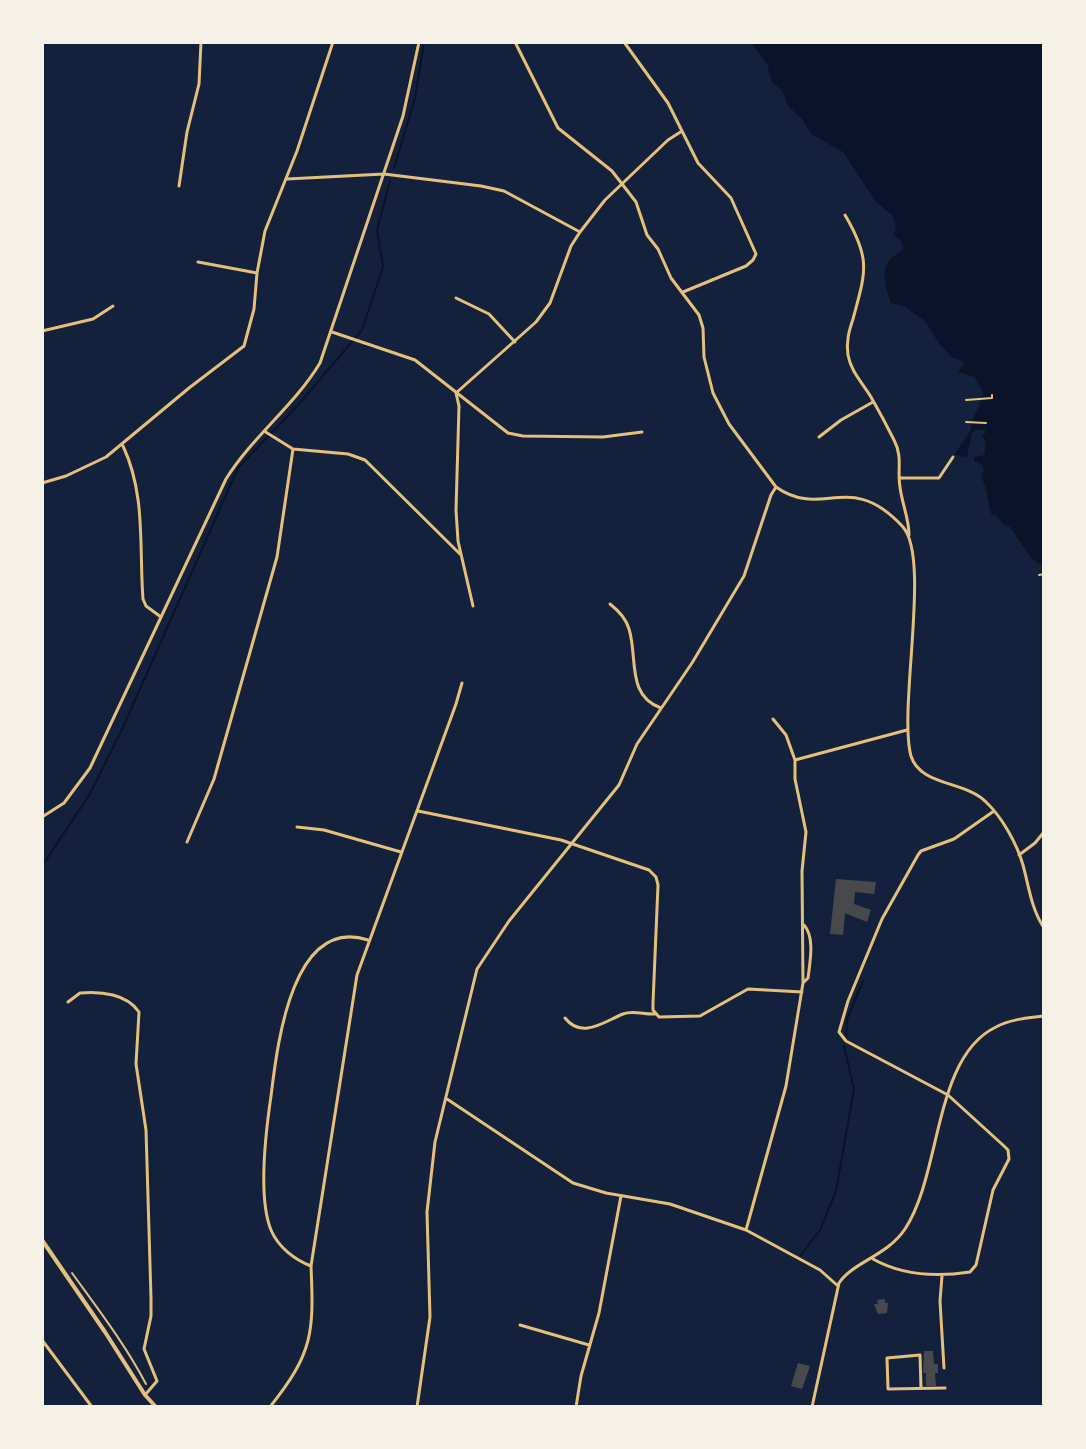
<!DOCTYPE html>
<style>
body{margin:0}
#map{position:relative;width:1086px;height:1449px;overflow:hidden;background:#14213d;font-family:Literata,serif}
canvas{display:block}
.frame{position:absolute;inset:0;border:44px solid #f6f1e7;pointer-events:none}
</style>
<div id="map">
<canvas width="1086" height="1449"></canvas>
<div class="frame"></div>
</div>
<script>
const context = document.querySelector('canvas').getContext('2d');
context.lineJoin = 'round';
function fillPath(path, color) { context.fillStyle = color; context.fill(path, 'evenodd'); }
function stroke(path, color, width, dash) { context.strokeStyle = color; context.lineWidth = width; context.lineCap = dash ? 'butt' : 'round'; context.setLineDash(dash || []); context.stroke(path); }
fillPath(new Path2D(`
 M751,42H1044V579L1042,565L1032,559L1010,527L1004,525L995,514L992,516C987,502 988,489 981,477L984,470L982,465L974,461V457L984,455L986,444L982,434L986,433L985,430H976L972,433L967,457L954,455L971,430C970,416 982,407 983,392L974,377L958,372L965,363L952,357L938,342L925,321L904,306L891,303C887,293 881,272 888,262C891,257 900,252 904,248L900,240L893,235L896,230L893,216L876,202L843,152L811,134L803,120L788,106L782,90L772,83L767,64Z`), '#0b132b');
stroke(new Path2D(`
 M394,168L415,98L424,42
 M42,866L90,794L124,725L238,468L298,405L362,330L383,267L377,230L390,181
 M846,1036L847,1019L863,981
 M801,1255L820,1230L836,1191L854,1089L844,1046`), '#0b132b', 2);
fillPath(new Path2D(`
 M836,879L876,882L874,894L855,892L854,904L871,910L867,922L845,913L843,935L830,934Z
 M885,1299V1303H888L887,1313L878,1314L874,1304H878L877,1300Z
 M924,1351H933L934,1364H938V1373H935L936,1386H926V1373H923Z
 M798,1363L810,1366L802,1389L791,1386Z`), '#48494c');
stroke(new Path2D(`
 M966,400L992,398V395
 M966,422L986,423
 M1039,575L1044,574
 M72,1273C98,1309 125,1344 146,1384`), '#e5c07b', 2);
stroke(new Path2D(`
 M515,42L558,128L612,171L636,202L647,235L658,249L671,278L699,315L703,328L704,357L713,393L729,424L776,487C823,520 850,469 903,527C931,559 898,708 911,756C920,786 966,781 986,802C1002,817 1017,844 1023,865C1029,887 1031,908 1044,928
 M624,42L668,103L698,163L731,198L756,254L753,260L746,266L683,292
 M287,179L384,174L481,186L504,191L580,232
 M179,186L187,132L199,84L201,42
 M845,215C871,259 866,271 853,319C849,331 846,341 848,355C851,372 862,382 871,397C879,411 887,426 894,440C903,457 897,470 900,487C902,504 909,518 909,535
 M198,262L257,273
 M456,298L489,314L515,342
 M42,331L93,319L113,306
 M332,332L415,360L508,433L523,436L603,437L642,432
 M819,437L841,420L873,402
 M123,446C146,495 139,547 143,599L146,606L161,617
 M293,449L348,454L365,460L461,555
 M900,478H939L953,457
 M42,483L66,476L106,457L189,388L244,346L254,309L257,273L265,231L297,151L333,42
 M610,604C619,611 626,618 629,629C638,657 626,696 661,708
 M473,606L458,541L456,510L459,406L456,393L536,322L550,303L571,246L580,232L605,200L668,140L682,131
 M795,760L907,730
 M418,811L561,840L649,870L656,877L658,885L653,1003V1010L659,1017L700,1016L748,989L802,992
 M42,817L64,803L90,768L226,479C253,436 294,406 320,363L403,116L419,42
 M297,827L324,830L401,852
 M187,842L214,779L277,557L293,449L264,431
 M1019,855L1035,843L1044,832
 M803,983L808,978C810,962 815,937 804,925
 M68,1002L80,993C101,991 127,994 139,1012L136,1064L146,1130L151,1298V1316L144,1349L157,1381L145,1395
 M565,1018C582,1040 605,1021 623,1014C633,1010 645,1015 656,1014
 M447,1099L573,1183L606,1193L670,1204L746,1230L820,1270L838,1286
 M746,1230L786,1086L803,983L802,871L806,832L795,779V760L786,735L773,719
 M873,1259C903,1276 937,1277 970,1272L976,1265L993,1190L1009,1159L1008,1150L1004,1146L948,1095L846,1041L839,1032L848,1001L882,919L918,855L921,851L954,839L994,811
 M311,1266C295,1260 278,1247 271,1230C258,1198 266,1130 271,1096C277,1048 291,915 368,940
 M942,1276L940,1301L944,1368
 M520,1325L589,1345
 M42,1340L92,1407
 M921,1388L920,1355L887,1358L888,1389L945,1388
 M270,1407C313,1353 314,1333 311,1266L357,975L456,704L462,683
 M417,1407L430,1317L427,1212L435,1142L477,969L509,921L619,785L637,744L692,663L744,576L771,495L776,487
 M576,1407L581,1376L599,1313L621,1196
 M812,1407L839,1283C853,1262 887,1256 905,1229C942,1173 933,1057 996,1027C1011,1019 1028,1018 1044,1016`), '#e5c07b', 3);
stroke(new Path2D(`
 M42,1240L105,1332L145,1395L156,1407`), '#e5c07b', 4);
</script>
